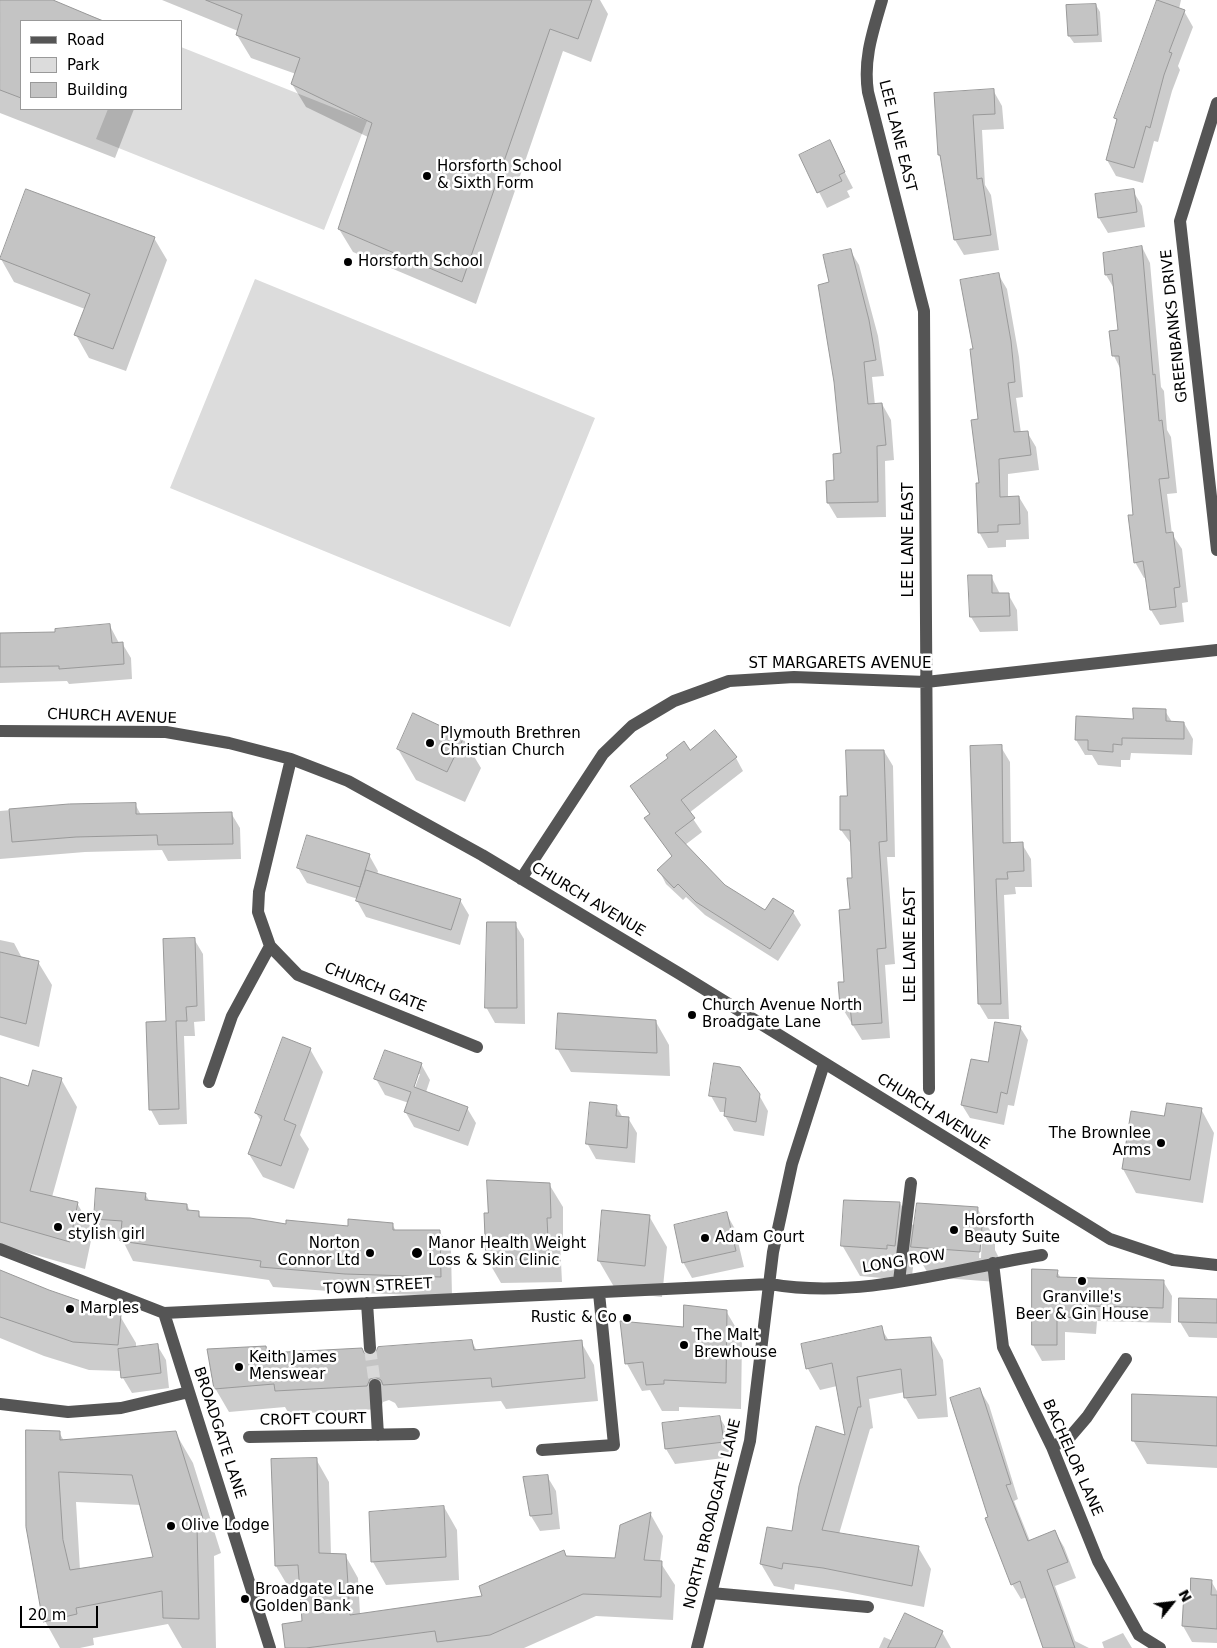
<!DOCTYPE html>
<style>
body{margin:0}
#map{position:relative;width:1217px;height:1648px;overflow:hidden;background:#fff;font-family:"DejaVu Sans",sans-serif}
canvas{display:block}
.legend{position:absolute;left:20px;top:20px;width:162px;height:90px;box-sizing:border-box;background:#fff;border:1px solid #999;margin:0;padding:6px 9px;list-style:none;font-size:15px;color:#000}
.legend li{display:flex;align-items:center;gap:10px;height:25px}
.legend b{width:25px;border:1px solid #999}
.north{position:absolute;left:1147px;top:1578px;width:50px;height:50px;-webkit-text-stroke:4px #fff;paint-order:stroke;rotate:61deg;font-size:14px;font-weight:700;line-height:20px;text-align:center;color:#000}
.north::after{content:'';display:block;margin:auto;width:18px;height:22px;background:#000;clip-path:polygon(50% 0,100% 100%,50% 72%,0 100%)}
.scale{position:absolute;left:20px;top:1606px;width:78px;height:22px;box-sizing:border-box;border:2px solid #000;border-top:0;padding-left:6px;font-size:15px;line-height:18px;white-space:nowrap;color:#000;-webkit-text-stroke:4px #fff;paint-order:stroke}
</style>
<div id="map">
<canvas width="1217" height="1648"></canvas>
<ul class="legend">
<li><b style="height:6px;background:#555"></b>Road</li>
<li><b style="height:14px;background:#dcdcdc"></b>Park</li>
<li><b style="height:14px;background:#c4c4c4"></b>Building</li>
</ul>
<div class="north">N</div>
<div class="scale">20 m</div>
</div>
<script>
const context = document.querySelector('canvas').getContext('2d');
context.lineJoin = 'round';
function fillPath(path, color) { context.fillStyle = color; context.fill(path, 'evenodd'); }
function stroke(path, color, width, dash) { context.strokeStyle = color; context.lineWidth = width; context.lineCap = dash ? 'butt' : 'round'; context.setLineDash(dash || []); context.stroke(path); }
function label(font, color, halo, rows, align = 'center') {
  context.font = font + ' "DejaVu Sans",sans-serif'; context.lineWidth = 5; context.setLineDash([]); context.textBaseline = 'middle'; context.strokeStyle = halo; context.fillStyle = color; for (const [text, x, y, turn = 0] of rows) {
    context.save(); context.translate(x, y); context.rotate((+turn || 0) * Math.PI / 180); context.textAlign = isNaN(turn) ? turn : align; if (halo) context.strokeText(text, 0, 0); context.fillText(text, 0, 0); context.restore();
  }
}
fillPath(new Path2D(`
 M181,47L367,121L324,230L96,139L108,109H181Z
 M255,279L595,418L510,627L170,488Z`), '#dcdcdc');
fillPath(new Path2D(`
 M2,0H49L105,21H21V109H134L115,158L0,113V6Z
 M162,0H600L608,14L591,62L563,51L476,304L353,252L339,229L368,137L306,107L292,84L296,74L251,58L237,35L238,31Z
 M1155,0H1181L1179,9L1184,11L1193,27L1178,66L1180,70L1172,91L1158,142L1154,141L1143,183L1116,176L1107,160L1118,122L1115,118L1158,1Z
 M1096,5L1100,12L1102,42L1074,43L1069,36Z
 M993,90L1002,106L1004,129L982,130L985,185L991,195L999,250L964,255L955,240L943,161L939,155Z
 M829,142L853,188L847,191L850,197L827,208L801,156Z
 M1133,191L1142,206L1145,227L1108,233L1099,218Z
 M154,238L167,260L126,371L89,358L76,335L85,309L14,282L1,259Z
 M1142,247L1150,263L1161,387L1164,391L1167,430L1171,437L1177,493L1167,494L1172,534L1182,549L1188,602L1182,603L1184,622L1160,625L1151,610L1147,577L1144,578L1135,562V516L1121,370L1114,356L1120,331L1115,290L1106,275Z
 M850,250L859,265L878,336L884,376L872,377L875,405L882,404L891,420L894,460L885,461L886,517L837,518L828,503L842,455L831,283Z
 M998,274L1007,289L1019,357L1023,397L1016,398L1021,433L1027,432L1036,447L1039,470L1008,474V498L1019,497L1028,512L1029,539L1006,540V547L988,548L979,532V421L974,350Z
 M991,576L1000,594H1008L1017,610L1018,631L980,632L971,617L970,577Z
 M110,626L119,643H122L131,658L132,679L69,684L67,681L0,683V634L57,633Z
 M1165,711L1172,722L1184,723L1193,739L1192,755L1131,753L1130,760H1121V767L1098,765L1092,755H1085L1076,740Z
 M463,738L481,768L465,802L416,780L398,749Z
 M1001,747L1010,762L1011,844H1022L1031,859L1032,887H1015L1016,894L1004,895L1009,1019H988L979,1004Z
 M690,751L736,758L743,771L689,813L702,832L685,845L724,886L765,912H793L801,925L778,961L705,915L686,897L683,900L666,884L659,870L672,857L646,818L650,815L632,787Z
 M884,751L893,766L895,857H887L895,964L885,965L890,1038L862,1040L841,1006L845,983L853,879L852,845L841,830L848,797Z
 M135,804L141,815L231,813L240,828L241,859L168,861L162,850L85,852L0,859V811L69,805Z
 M369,855L378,871L377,875L460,900L469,915L460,945L366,917L357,901L358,899L307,883L298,868Z
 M515,924L524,939L525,1024L495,1023L486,1007Z
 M194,939L203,954L205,1021L194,1022L195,1036H184L187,1124L159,1125L151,1110L147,1023H167Z
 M0,940L14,943L22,958L38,962L52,985L39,1047L0,1035Z
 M656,1022L669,1045L670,1076L571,1072L557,1048Z
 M1020,1027L1028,1040L1014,1106L1008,1105L1004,1125L970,1118L962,1105L989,1064Z
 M310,1049L323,1072L300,1135L309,1149L294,1189L263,1177L249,1154L261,1121L256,1113Z
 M421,1064L430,1080L426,1092L467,1108L476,1123L468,1146L414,1127L405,1111L409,1103L385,1095L376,1079ZM417,1074H420L413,1093L411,1092Z
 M0,1078L29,1087L61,1079L77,1107L52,1197L77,1203L93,1231L85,1269L0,1245Z
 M759,1095L768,1111L764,1136L734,1131L725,1116L726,1112H720L711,1096Z
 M616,1106L623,1118H628L637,1133L635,1163L596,1159L587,1143Z
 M1201,1109L1214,1133L1203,1203L1136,1193L1123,1169L1132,1112L1165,1118Z
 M549,1184L563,1207V1241L560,1242L562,1282L501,1283L487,1259Z
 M145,1194L150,1202L187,1205L190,1211L198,1212L201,1218L288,1225L349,1227L392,1224L396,1231L440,1232L451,1251L452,1296L357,1293L273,1287L269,1280L133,1261L122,1239L107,1238L95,1218Z
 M900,1203L915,1229L977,1208L995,1239V1250L999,1258L997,1282L930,1277L915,1251L912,1276L904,1280L860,1276L842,1245ZM980,1236H982L981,1258H979Z
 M603,1211L649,1216L667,1247L662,1297L617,1292L599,1261Z
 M726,1213L735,1229L744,1267L692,1278L683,1262Z
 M0,1271L49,1291L120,1316L136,1343V1348L157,1345L166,1360L169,1388L132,1393L123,1378L122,1371L89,1370L44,1356L0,1338Z
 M1034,1271L1057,1272L1061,1278L1163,1281L1172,1296L1171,1323L1097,1321L1096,1334L1065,1332V1360L1042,1361L1033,1345Z
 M1217,1299V1338L1189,1337L1180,1322Z
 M726,1311L742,1338L741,1409L679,1407V1411H662L650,1390L642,1391L627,1364L622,1322L684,1329Z
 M881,1328L889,1341L931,1338L943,1360L948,1417L918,1419L905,1397V1392L869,1399L873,1428L870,1429L839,1534L918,1547L931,1569L924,1607L837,1590L795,1584L794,1590L774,1586L761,1564L793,1533L847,1437L837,1386L820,1390L808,1369L803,1345Z
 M472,1342L477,1351L581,1342L594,1365L598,1401L506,1409L501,1401L398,1408L395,1403L389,1400L383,1402L380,1409L289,1414L285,1407L229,1412L215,1388L266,1347L270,1354H364L370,1357Z
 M980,1390L989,1405L1018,1499L1014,1501L1030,1541L1055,1532L1064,1547L1076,1578L1055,1586L1075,1641L1089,1648H1044L1027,1597L1021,1599L1012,1584L989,1517Z
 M1217,1398V1468L1147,1464L1133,1440Z
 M720,1418L729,1433L732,1457L675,1464L666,1449L663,1424Z
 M59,1432L64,1441L175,1432L193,1463L221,1553L214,1556L216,1648H182L168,1624L93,1638L94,1645L80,1648H60L45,1621ZM76,1502L141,1505L154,1558L80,1570Z
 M316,1459L329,1482L331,1555H345L358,1578L360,1614L484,1598L563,1551L567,1557L616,1560L650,1513L663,1536L660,1562L675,1585L673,1620L596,1616L524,1648H287L304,1622L301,1588H289L276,1566Z
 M547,1476L556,1491L560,1529L540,1531L531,1516Z
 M444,1507L457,1530L459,1580L386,1585L373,1562L371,1513Z
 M1211,1581L1217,1591V1643L1192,1642L1183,1626L1191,1594Z
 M942,1632L951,1648H879L884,1637L893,1641Z
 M1123,1633L1132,1648H1104L1102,1642Z`), '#0003');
const building = new Path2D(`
 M0,0H53L103,21H21V98L0,90Z
 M206,0H592L578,39L550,29L462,282L338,229L372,123L291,84L300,58L236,35L242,15Z
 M1157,0L1185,10L1169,52L1172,53L1164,75L1150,128L1146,126L1134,168L1106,160L1117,119L1114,118Z
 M1096,4L1098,35L1068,36L1066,5Z
 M994,89L995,114L973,115L977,179L982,178L991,235L954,240L940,155H938L934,93Z
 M830,140L845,172L839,175L842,181L817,193L799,155Z
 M26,189L155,237L113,349L74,335L90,294L0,259Z
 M1134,189L1137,212L1098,218L1095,194Z
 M1142,246L1153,375L1155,374L1159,421L1162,420L1169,478L1159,479L1166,533L1173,532L1180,587L1174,588L1176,607L1150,610L1143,561L1134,563L1128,515H1133L1119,356H1112L1109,331L1118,330L1112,274L1105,275L1103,253Z
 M851,249L869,320L876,360L864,362L868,404L882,403L886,445L877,446L878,502L827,503L826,481L834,480L833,454L841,453L834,382L818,285L829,282L823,255Z
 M999,273L1011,341L1015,382L1008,383L1014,432L1028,431L1031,455L999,459L1000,497L1019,496L1020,524L998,525V532L978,533L976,483H979L971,420L978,419L970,349H973L960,280Z
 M968,575H992V593H1009L1010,616L970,617Z
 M110,624L112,643L123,642L124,664L59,669V666L0,667V633L55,632V629Z
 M1133,708L1166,709V721L1184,722V739L1122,738V745L1113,744V752L1088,750V740H1075L1076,716L1133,719Z
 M413,713L464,737L447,772L397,749Z
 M715,730L737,757L681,800L695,818L675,833L725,885L765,910L773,898L794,911L770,949L696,902L678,884L674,888L657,870L672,856L644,818L650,814L630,786L668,758L666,755L684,741L690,750Z
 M1002,745L1003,843L1023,842L1024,871L1007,872L1008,879H996L1001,1004H978L970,746Z
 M846,750H884L887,841L879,842L886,948L877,949L882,1023L852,1025L850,1006H840L838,982H844L839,910L850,909L847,878H852L850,830H840V796H847Z
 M136,803V814L232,812L233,844L158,845L157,835L76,837L12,842L9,809L69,804Z
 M307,835L370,854L360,887L297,868Z
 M366,870L461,899L451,930L356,901Z
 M487,922H516L517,1008H485Z
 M195,938L197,1006L186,1007L187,1021H176L179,1109L149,1110L146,1022L166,1021L163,939Z
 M0,952L39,961L26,1024L0,1017Z
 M558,1013L656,1020L657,1053L556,1049Z
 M995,1022L1021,1026L1007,1094L1001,1092L997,1113L961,1105L971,1059L988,1062Z
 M283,1037L311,1048L284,1120L296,1125L281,1166L248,1154L262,1116L255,1113Z
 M385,1050L422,1063L414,1087L468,1107L459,1131L404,1112L411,1092L374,1079Z
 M714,1063L740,1067L760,1094L756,1122L724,1116L726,1098L709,1096Z
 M33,1070L62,1078L30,1191L78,1202L70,1242L0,1222V1077L28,1086Z
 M590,1102L617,1105L616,1116L629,1117L627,1148L586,1144Z
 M1167,1103L1202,1108L1190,1180L1122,1169L1131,1111L1164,1116Z
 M487,1180L550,1183L551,1218H547L549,1259L486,1260L484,1213H488Z
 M96,1188L146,1193L145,1200L187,1204V1210L199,1211V1217L250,1218L286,1224V1220L348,1226V1219L393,1223V1230H440L441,1277L345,1274L260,1267L261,1261L120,1241L122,1221L94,1219Z
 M844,1200L900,1202L895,1246L887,1245V1249L841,1246Z
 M917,1203L978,1207L977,1226H982L980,1252L911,1247Z
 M602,1210L650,1215L645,1266L598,1261Z
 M727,1212L736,1251L682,1263L674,1225Z
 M1032,1269L1058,1270L1057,1277L1164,1280L1163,1308L1088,1306V1318L1057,1317V1345H1032Z
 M0,1270L49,1290L121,1315L118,1345L73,1342L0,1317Z
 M1179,1298L1217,1299V1323L1179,1322Z
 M684,1305L727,1310L726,1383L664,1380V1384L646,1385L643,1362L625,1364L620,1321L683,1327Z
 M882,1326L885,1340L931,1337L936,1395L904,1398L901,1369L857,1377L861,1407H858L822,1530L919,1546L912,1586L823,1568L783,1563L782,1569L760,1564L767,1527L792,1531L799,1486L816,1426L845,1435L832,1363L806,1369L801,1344Z
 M472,1340L474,1350L582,1340L585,1378L492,1387L491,1378L383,1385L381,1380L375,1377L370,1379L367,1386L275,1391L274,1384L214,1389L207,1349L266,1346L267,1353L362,1348L364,1353L370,1356L375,1354L378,1347Z
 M158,1344L161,1373L121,1378L118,1349Z
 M980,1388L1011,1484L1006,1485L1028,1541L1055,1530L1068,1562L1047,1570L1075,1648H1043L1020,1581L1011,1585L985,1518L988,1517L950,1398Z
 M1132,1394L1217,1397V1446L1132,1441Z
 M720,1416L724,1442L665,1449L662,1423Z
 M26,1430L60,1431V1440L176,1431L204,1522L197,1525L199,1619L163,1618L162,1591L76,1608L77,1614L43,1622L26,1527ZM59,1472L132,1475L153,1557L70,1570L63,1540Z
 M317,1458L319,1553L346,1554L350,1615L482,1596L479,1586L564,1550L566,1556L615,1558L620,1525L651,1512L644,1560L662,1561L661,1597L583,1594L490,1635L437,1642L435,1631L306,1648H285L282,1624L302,1621L298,1565L275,1566L271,1459Z
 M548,1475L552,1514L530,1516L523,1477Z
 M444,1506L446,1557L371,1562L369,1512Z
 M1191,1578L1212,1580L1211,1595H1217V1629L1182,1626L1184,1592H1190Z
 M905,1613L943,1631L935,1648H888Z`);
fillPath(building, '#c4c4c4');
stroke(building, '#999', 1);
stroke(new Path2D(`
 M370,1348L375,1385`), '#d9d9d9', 12, [12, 6]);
stroke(new Path2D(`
 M882,0C873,31 863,59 868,92L924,311L929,1089
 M1217,103L1180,221L1217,550
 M0,731L166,732L229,743L291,759L348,781L482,855L680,974L1110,1239L1173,1260L1217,1265
 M291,759L259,892L258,912L270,946L298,975L477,1047
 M521,879L603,754L632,726L674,701L729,681L794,677L926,682L1217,650
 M209,1082L232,1016L270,946
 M0,1249L164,1313L770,1284C861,1300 954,1269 1042,1255
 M993,1263L1003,1347L1052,1447L1098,1561L1139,1635L1160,1648
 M899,1281L911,1183
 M367,1303L370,1348
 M164,1313L270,1648
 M375,1385L378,1435
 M0,1404L68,1412L121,1408L189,1392
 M249,1437L414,1434
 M1052,1447L1069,1438L1087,1417L1126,1359
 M542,1450L614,1445L599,1293
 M711,1593L868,1607
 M697,1648L750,1441L773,1252L792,1164L824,1064`), '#555', 12);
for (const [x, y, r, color] of [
 [427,176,5,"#000"],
 [348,262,5,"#000"],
 [430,743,5,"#000"],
 [692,1015,5,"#000"],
 [1161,1143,5,"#000"],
 [58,1227,5,"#000"],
 [954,1230,5,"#000"],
 [705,1238,5,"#000"],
 [370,1253,5,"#000"],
 [417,1253,6,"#000"],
 [1082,1281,5,"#000"],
 [70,1309,5,"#000"],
 [627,1318,5,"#000"],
 [684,1345,5,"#000"],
 [239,1367,5,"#000"],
 [171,1526,5,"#000"],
 [245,1599,5,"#000"]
]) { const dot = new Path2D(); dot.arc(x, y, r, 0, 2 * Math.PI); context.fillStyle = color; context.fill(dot); stroke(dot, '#fff', 2); }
label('15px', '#000', '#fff', [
 ["LEE LANE EAST",897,136,76],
 ["GREENBANKS DRIVE",1175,326,-96],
 ["LEE LANE EAST",909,540,-90],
 ["ST MARGARETS AVENUE",840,664],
 ["CHURCH AVENUE",112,717,2],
 ["CHURCH AVENUE",588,900,31],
 ["LEE LANE EAST",911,945,-90],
 ["CHURCH GATE",375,988,22],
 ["CHURCH AVENUE",933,1112,32],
 ["LONG ROW",904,1262,-9],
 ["TOWN STREET",378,1287,-3],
 ["CROFT COURT",313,1420,-1],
 ["BROADGATE LANE",219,1433,72],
 ["BACHELOR LANE",1072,1458,66],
 ["NORTH BROADGATE LANE",713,1514,-76]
]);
label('15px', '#000', '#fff', [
 ["Horsforth School",437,167],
 ["& Sixth Form",437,184],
 ["Horsforth School",358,262],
 ["Plymouth Brethren",440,734],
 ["Christian Church",440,751],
 ["Church Avenue North",702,1006],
 ["Broadgate Lane",702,1023],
 ["The Brownlee",1151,1134,"right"],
 ["Arms",1151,1151,"right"],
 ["very",68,1218],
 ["stylish girl",68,1235],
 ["Horsforth",964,1221],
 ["Beauty Suite",964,1238],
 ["Adam Court",715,1238],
 ["Norton",360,1244,"right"],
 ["Connor Ltd",360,1261,"right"],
 ["Manor Health Weight",428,1244],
 ["Loss & Skin Clinic",428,1261],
 ["Granville's",1082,1298,"center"],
 ["Beer & Gin House",1082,1315,"center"],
 ["Marples",80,1309],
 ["Rustic & Co",617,1318,"right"],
 ["The Malt",694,1336],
 ["Brewhouse",694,1353],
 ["Keith James",249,1358],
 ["Menswear",249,1375],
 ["Olive Lodge",181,1526],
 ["Broadgate Lane",255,1590],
 ["Golden Bank",255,1607]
], 'left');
</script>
